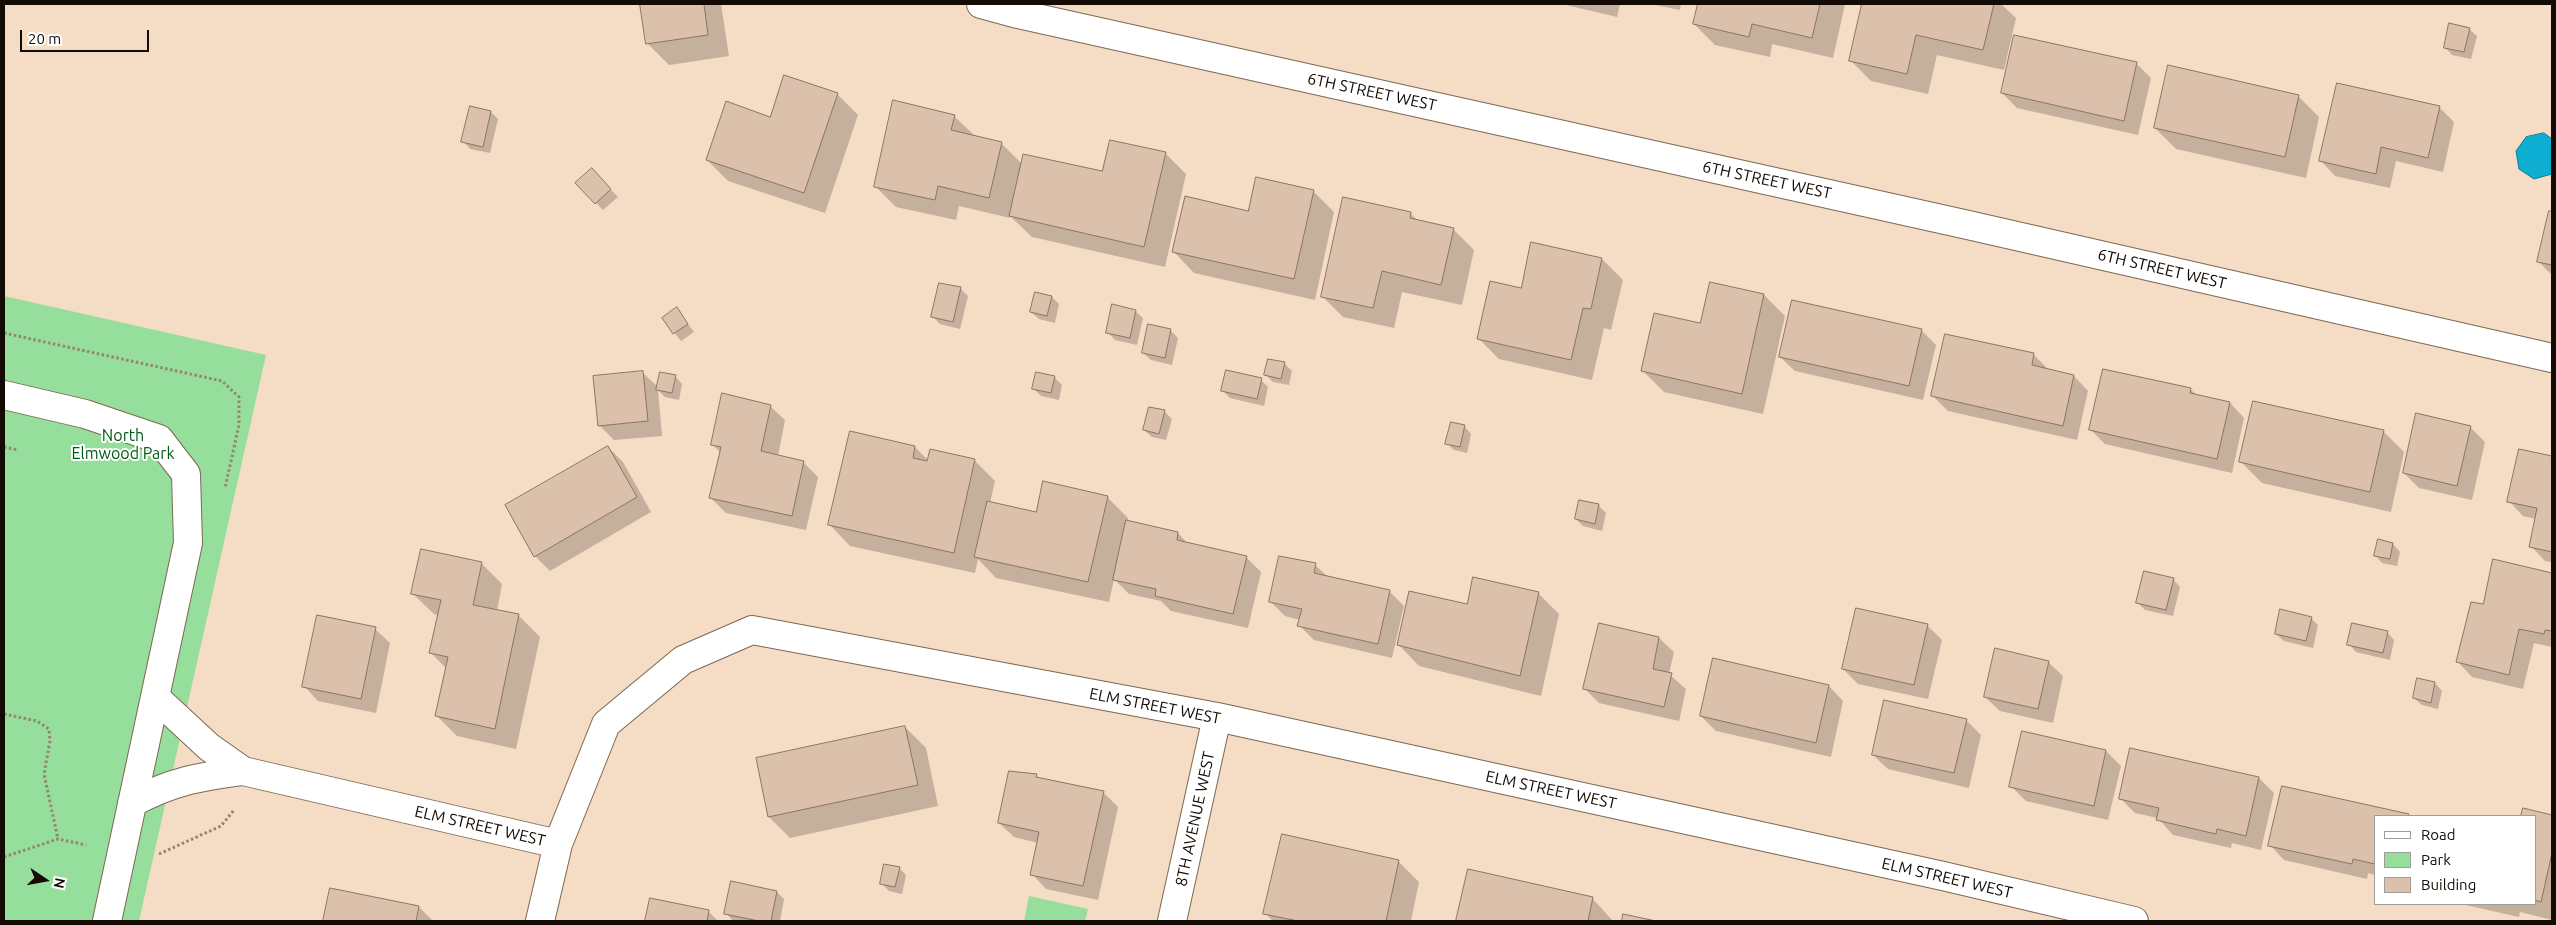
<!DOCTYPE html>
<style>
body{margin:0}
#map{position:relative;width:2556px;height:925px;overflow:hidden;background:#f5dcc4;font-family:Ubuntu,sans-serif}
canvas{display:block}
.frame{position:absolute;inset:0;border:5px solid #130b04;pointer-events:none}
.legend{position:absolute;left:2374px;top:815px;width:162px;height:90px;box-sizing:border-box;background:#fff;border:1px solid #a19d9b;margin:0;padding:6px 9px;list-style:none;font-size:15px;color:#130b04}
.legend li{display:flex;align-items:center;gap:10px;height:25px}
.legend b{width:25px;border:1px solid #a19d9b}
.north{position:absolute;left:20px;top:855px;width:50px;height:50px;-webkit-text-stroke:4px #fff;paint-order:stroke;rotate:102deg;font-size:14px;font-weight:700;line-height:20px;text-align:center;color:#130b04}
.north::after{content:'';display:block;margin:auto;width:18px;height:22px;background:#130b04;clip-path:polygon(50% 0,100% 100%,50% 72%,0 100%)}
.scale{position:absolute;left:20px;top:30px;width:129px;height:22px;box-sizing:border-box;border:2px solid #130b04;border-top:0;padding-left:6px;font-size:15px;line-height:18px;white-space:nowrap;color:#130b04;-webkit-text-stroke:4px #fff;paint-order:stroke}
</style>
<div id="map">
<canvas width="2556" height="925"></canvas>
<div class="frame"></div>
<ul class="legend">
<li><b style="height:6px;background:#fff"></b>Road</li>
<li><b style="height:14px;background:#96de9b"></b>Park</li>
<li><b style="height:14px;background:#dbc0ab"></b>Building</li>
</ul>
<div class="north">N</div>
<div class="scale">20 m</div>
</div>
<script>
const context = document.querySelector('canvas').getContext('2d');
context.lineJoin = 'round';
function fillPath(path, color) { context.fillStyle = color; context.fill(path, 'evenodd'); }
function stroke(path, color, width, dash) { context.strokeStyle = color; context.lineWidth = width; context.lineCap = dash ? 'butt' : 'round'; context.setLineDash(dash || []); context.stroke(path); }
function label(font, color, halo, rows, align = 'center') {
  context.font = font + ' Ubuntu,sans-serif'; context.lineWidth = 4; context.setLineDash([]); context.textBaseline = 'middle'; context.strokeStyle = halo; context.fillStyle = color; for (const [text, x, y, turn = 0] of rows) {
    context.save(); context.translate(x, y); context.rotate((+turn || 0) * Math.PI / 180); context.textAlign = isNaN(turn) ? turn : align; if (halo) context.strokeText(text, 0, 0); context.fillText(text, 0, 0); context.restore();
  }
}
fillPath(new Path2D(`
 M4,296L266,355L139,921H4Z
 M1029,896L1088,909L1085,921H1024Z`), '#96de9b');
const water = new Path2D(`
 M2544,133L2552,139V174L2534,179L2519,169L2516,151L2526,137Z`);
fillPath(water, '#0daed2');
stroke(water, '#0f7d94', 1);
fillPath(new Path2D(`
 M642,4H721L729,56L669,65L648,44Z
 M1562,4H1620L1617,17Z
 M1651,4H1681L1680,10Z
 M1699,4H1845L1833,58L1772,44L1770,57L1715,45L1694,24Z
 M1863,4H2001L2016,18L2004,70L1937,55L1928,94L1871,81L1850,60Z
 M2469,29L2477,36L2471,59L2452,55L2445,47Z
 M2136,63L2151,78L2138,135L2017,108L2002,93Z
 M837,94L858,115L825,213L728,181L707,160L771,118Z
 M2298,96L2319,117L2306,178L2176,149L2155,128Z
 M2439,107L2454,122L2443,172L2396,161L2390,188L2335,176L2321,161Z
 M491,112L498,119L490,153L470,149L463,141Z
 M954,116L976,137L1001,143L1022,164L1103,173L1165,153L1186,174L1165,267L1032,237L1010,216V218L959,206L956,220L896,207L875,186Z
 M592,170L618,197L603,210L577,183Z
 M1313,191L1334,212L1315,300L1194,273L1174,252L1249,212Z
 M2550,212L2552,213V275L2538,261Z
 M1410,213L1418,221L1453,229L1474,250L1462,305L1402,292L1394,328L1343,317L1322,296Z
 M1532,244L1602,259L1623,280L1611,330L1604,328L1592,380L1499,359L1478,338L1522,290Z
 M940,284L961,289L968,296L960,329L940,324L932,316Z
 M1711,284L1764,295L1785,316L1763,414L1664,392L1643,371L1701,325Z
 M1052,297L1059,304L1055,323L1039,319L1031,312Z
 M677,309L694,332L681,341L663,318Z
 M1135,311L1143,318L1137,345L1115,340L1107,332Z
 M1170,330L1178,338L1172,365L1151,360L1143,353Z
 M1921,330L1936,345L1923,400L1795,371L1780,357Z
 M2034,355L2048,369L2074,376L2088,391L2077,440L1948,411L1933,396Z
 M1269,360L1285,364L1292,371L1289,385L1273,382L1266,375Z
 M642,372L658,387L675,376L682,384L679,400L665,397L658,390L662,436L614,440L599,425Z
 M1054,377L1062,385L1059,400L1041,396L1033,388Z
 M1261,380L1268,387L1264,406L1230,398L1222,390Z
 M2191,390L2197,395L2230,403L2244,418L2232,473L2105,444L2090,429Z
 M770,406L785,420L778,456L803,462L818,477L806,530L726,513L711,498L721,453L712,444Z
 M1164,411L1172,419L1166,440L1152,437L1144,430Z
 M1464,426L1471,434L1467,453L1454,450L1447,443Z
 M2470,427L2485,442L2472,500L2419,488L2404,473Z
 M2383,431L2404,452L2391,512L2262,483L2241,462Z
 M608,447L623,462L651,512L550,571L535,556Z
 M915,447L929,461L974,460L995,481L990,503L1037,514L1107,497L1128,518L1127,522L1178,533L1189,545L1246,557L1261,572L1248,628L1171,611L1161,601L1129,594L1114,579L1109,602L996,578L978,559L975,573L850,546L830,525Z
 M2520,451L2552,458V562L2545,561L2531,546L2536,519L2523,516L2509,501Z
 M1598,505L1606,513L1602,531L1583,526L1576,519Z
 M2393,544L2400,552L2397,566L2382,563L2375,555Z
 M2494,561L2552,574V647L2534,643L2523,689L2472,677L2458,662L2484,606Z
 M481,563L502,584L497,611L519,616L540,637L516,749L457,736L436,715L446,668L431,653L439,616L434,614L413,594Z
 M1315,565L1328,577L1389,591L1404,606L1392,658L1314,640L1299,625L1300,620L1285,616L1270,601Z
 M2173,579L2180,587L2173,616L2145,610L2138,603Z
 M1538,593L1559,614L1541,696L1419,666L1399,645L1468,606Z
 M2311,618L2318,625L2313,648L2284,641L2276,634Z
 M1927,625L1942,640L1928,699L1858,684L1843,669Z
 M375,629L390,643L376,713L318,701L304,686Z
 M2387,632L2394,640L2390,660L2356,652L2349,644Z
 M1659,638L1674,652L1669,674L1686,689L1679,721L1599,703L1585,689Z
 M2048,662L2063,676L2053,723L2000,711L1985,697Z
 M2435,683L2442,691L2438,709L2422,705L2414,698Z
 M1829,686L1843,701L1831,757L1716,731L1701,716Z
 M1966,720L1981,735L1969,788L1888,769L1873,755Z
 M905,727L926,748L938,806L790,838L769,817Z
 M2106,751L2121,766L2108,820L2026,801L2011,786Z
 M1023,772L1036,775L1040,779L1103,792L1118,807L1098,900L1046,889L1032,874L1038,843L1014,837L999,823Z
 M2259,778L2274,793L2261,850L2232,843L2231,848L2173,835L2158,818L2135,813L2120,798Z
 M2283,787L2408,815L2409,816H2375V875L2368,873L2367,879L2284,860L2270,845Z
 M2524,810L2552,816V920L2520,912L2519,917L2461,904H2535V816H2523Z
 M1398,861L1419,882L1411,921H1273L1265,913Z
 M899,868L906,875L902,894L889,891L881,883Z
 M1469,871L1592,898L1613,921H1458Z
 M732,882L777,892L784,899L780,921H733L726,913Z
 M331,889L419,907L433,921H324Z
 M651,899L708,911L718,921H646Z`), '#0003');
const building = new Path2D(`
 M640,4H704L708,35L646,44Z
 M1698,4H1820L1812,38L1752,24L1749,37L1693,24Z
 M1862,4H1994L1983,50L1916,35L1907,74L1849,61Z
 M2449,23L2470,28L2464,52L2444,48Z
 M2014,35L2137,62L2124,121L2001,93Z
 M2168,65L2299,95L2285,157L2154,128Z
 M784,75L838,93L804,193L706,160L726,101L770,117Z
 M2337,83L2440,106L2428,158L2381,147L2376,174L2319,161Z
 M893,100L955,115L951,130L1002,142L989,198L938,186L935,200L874,187Z
 M470,106L491,111L483,147L461,142Z
 M1110,140L1166,152L1144,247L1009,216L1023,154L1102,171Z
 M592,168L611,189L595,204L575,183Z
 M1256,177L1314,190L1294,279L1172,252L1185,196L1248,211Z
 M1343,197L1411,212L1410,218L1454,228L1441,285L1382,271L1373,308L1321,297Z
 M2549,211H2552V265L2537,262Z
 M1531,242L1602,258L1591,309L1583,308L1571,360L1477,339L1490,281L1521,288Z
 M1710,282L1764,294L1742,394L1641,371L1654,313L1700,323Z
 M939,283L961,287L953,322L931,317Z
 M1035,292L1052,296L1047,316L1030,312Z
 M1792,300L1922,329L1909,386L1779,357Z
 M1112,304L1136,310L1130,338L1106,333Z
 M677,307L688,324L673,334L662,318Z
 M1148,324L1171,329L1165,358L1142,353Z
 M1945,334L2034,353L2032,365L2074,375L2063,426L1931,396Z
 M1268,359L1285,362L1281,379L1264,375Z
 M2103,369L2191,388L2190,393L2230,402L2217,459L2089,430Z
 M1226,370L1262,378L1257,399L1221,391Z
 M643,371L648,421L598,426L593,376Z
 M660,372L676,375L672,393L656,390Z
 M1036,372L1055,376L1051,393L1032,389Z
 M722,393L771,405L761,451L804,461L792,516L709,498L721,447L711,445Z
 M2253,401L2384,430L2370,492L2239,462Z
 M1149,407L1165,410L1159,434L1143,430Z
 M2416,413L2471,426L2457,486L2403,473Z
 M1451,422L1465,425L1460,447L1445,444Z
 M850,431L915,446L913,458L927,461L930,449L975,459L954,553L828,525Z
 M608,446L637,497L534,557L505,505Z
 M2519,449L2552,456V552L2529,547L2537,508L2507,502Z
 M1043,481L1108,496L1088,582L974,557L987,501L1036,512Z
 M1579,500L1599,504L1595,524L1575,519Z
 M1126,520L1178,532L1177,540L1247,556L1233,614L1155,596L1156,589L1113,580Z
 M2378,539L2393,543L2390,559L2374,556Z
 M421,549L482,562L473,605L519,614L495,729L435,716L448,657L429,653L441,600L411,594Z
 M1279,556L1316,563L1314,573L1390,590L1378,644L1297,626L1302,609L1269,602Z
 M2493,559L2552,573V631L2545,630L2544,634L2519,629L2509,675L2456,662L2471,602L2483,604Z
 M2144,571L2174,578L2166,610L2136,603Z
 M1473,577L1539,592L1520,676L1397,645L1409,591L1467,604Z
 M1856,608L1928,624L1914,685L1842,669Z
 M2280,609L2312,617L2306,641L2275,634Z
 M317,615L376,627L361,699L302,687Z
 M1599,623L1659,637L1653,669L1672,673L1664,707L1583,689Z
 M2352,623L2388,631L2383,653L2347,645Z
 M1995,648L2049,661L2038,709L1984,697Z
 M1713,658L1829,685L1816,743L1700,716Z
 M2417,678L2435,682L2431,703L2413,698Z
 M1884,700L1967,719L1954,773L1872,755Z
 M905,726L918,785L768,817L756,758Z
 M2022,731L2106,750L2094,806L2009,787Z
 M2130,748L2259,777L2246,836L2217,829L2216,834L2156,820L2159,808L2119,799Z
 M1009,771L1037,774L1036,777L1104,791L1083,886L1030,875L1039,832L998,823Z
 M2282,786L2409,814L2408,816H2375V864L2353,859L2352,864L2268,846Z
 M2523,808L2552,815V853L2541,902L2535,900V816H2521Z
 M1282,834L1399,860L1386,921H1298L1263,914Z
 M884,864L900,867L895,887L880,884Z
 M1468,869L1593,897L1588,921H1456Z
 M731,881L777,891L771,921H759L724,914Z
 M330,888L419,906L416,921H323Z
 M650,898L709,910L707,921H645Z
 M1623,914L1656,921H1622Z`);
fillPath(building, '#dbc0ab');
stroke(building, '#8c7461', 1);
const minor = new Path2D(`
 M981,4L1014,13L1968,225L2552,358
 M4,395L85,414L159,439L186,474L188,543L107,921
 M155,697L209,747L243,771L558,844L606,724L683,660L752,630L1217,717L1943,876L2134,921
 M132,803C172,781 199,777 243,771
 M540,921L558,844
 M1172,921L1217,717`);
stroke(minor, '#7e6853', 30);
stroke(new Path2D(`
 M4,333L222,381L239,397V425L225,488
 M4,447L18,450
 M4,714L37,721L49,729L50,741L44,774L58,839
 M159,854L221,826L234,810
 M4,857L58,839L86,845`), '#968473', 3, [2.5, 2.5]);
stroke(minor, '#fff', 28);
label('16px', '#130b04', '#fff', [
 ["6TH STREET WEST",1372,92,12],
 ["6TH STREET WEST",1767,180,12],
 ["6TH STREET WEST",2162,269,13],
 ["ELM STREET WEST",1155,706,11],
 ["ELM STREET WEST",1551,790,12],
 ["8TH AVENUE WEST",1195,819,-78],
 ["ELM STREET WEST",480,826,13],
 ["ELM STREET WEST",1947,878,13]
]);
label('16px', '#005917', '#fff', [
 ["North",123,436],
 ["Elmwood Park",123,454]
]);
</script>
